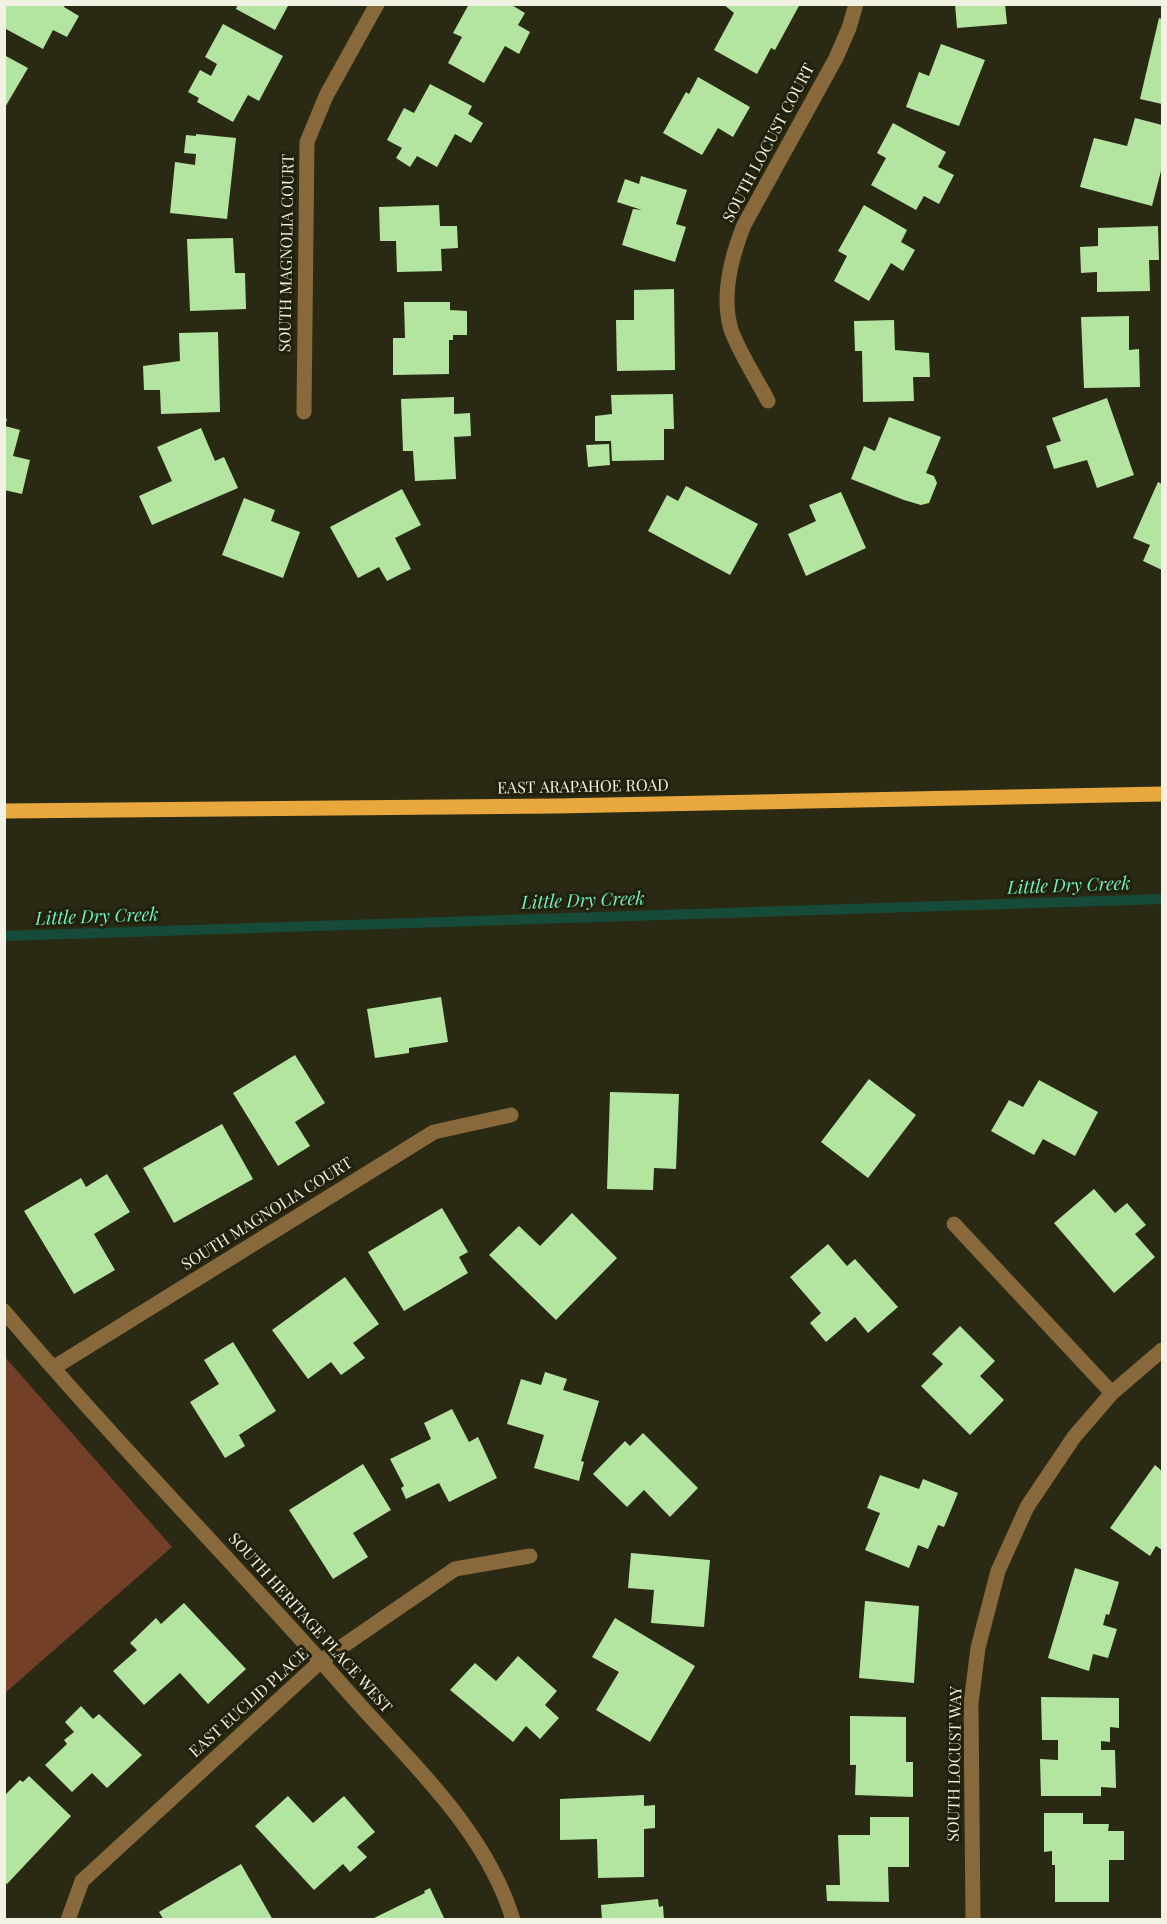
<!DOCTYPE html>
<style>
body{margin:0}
#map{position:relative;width:1167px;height:1924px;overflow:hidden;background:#2a2914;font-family:"Playfair Display",serif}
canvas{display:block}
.frame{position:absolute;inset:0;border:6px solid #f1f1e4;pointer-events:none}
</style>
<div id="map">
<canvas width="1167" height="1924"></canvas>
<div class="frame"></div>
</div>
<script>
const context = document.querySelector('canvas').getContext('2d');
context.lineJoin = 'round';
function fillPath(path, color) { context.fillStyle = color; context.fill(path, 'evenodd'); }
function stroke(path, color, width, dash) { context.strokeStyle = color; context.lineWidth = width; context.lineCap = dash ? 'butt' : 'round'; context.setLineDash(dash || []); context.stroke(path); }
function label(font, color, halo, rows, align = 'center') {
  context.font = font + ' "Playfair Display",serif'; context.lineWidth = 6; context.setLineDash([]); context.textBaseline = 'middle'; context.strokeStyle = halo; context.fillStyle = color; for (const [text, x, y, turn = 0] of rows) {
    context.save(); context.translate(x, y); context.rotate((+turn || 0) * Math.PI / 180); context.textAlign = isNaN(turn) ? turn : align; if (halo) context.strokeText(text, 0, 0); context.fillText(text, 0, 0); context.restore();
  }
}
fillPath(new Path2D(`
 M5,1357L172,1547L5,1693H4Z`), '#733f26');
stroke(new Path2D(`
 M4,936L1162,899`), '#174b39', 10);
fillPath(new Path2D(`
 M6,4H65L64,7L79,16L67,37L53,30L43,49L4,28Z
 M238,4H289L275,30L236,9Z
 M469,4H510L525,13L518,25L530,32L519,54L505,46L484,83L448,63L462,37L453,33Z
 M723,4H800L775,50L771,48L757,74L714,50L734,13Z
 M955,4H1005L1007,24L957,28Z
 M1159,18L1162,19V104L1140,99Z
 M223,24L283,56L259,101L248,95L233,122L197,102L199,98L188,92L200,70L211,76L217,64L205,57Z
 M941,44L985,60L959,126L906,107L919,72L929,76Z
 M4,55L28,68L4,109Z
 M698,77L750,107L733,137L718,128L702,155L663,133L686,92L689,94Z
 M430,84L472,106L468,114L483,123L471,143L455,134L437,167L417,156L410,167L396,158L402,148L387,140L404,108L414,113Z
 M1135,118L1162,125V167L1152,206L1080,187L1094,138L1127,146Z
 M893,123L946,152L938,167L954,175L939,204L924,196L916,210L871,185L886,158L877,153Z
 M196,134L236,138L227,219L170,213L175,162L195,165L196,154L184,153L186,135L196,136Z
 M641,176L687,190L676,224L686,227L675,262L622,245L633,209L642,210L617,202L625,179L639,184Z
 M439,205L440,226H457L458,248L441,249L442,271L397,272L396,241H380L379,207Z
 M864,205L907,230L901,242L915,250L903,271L891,263L869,301L834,281L847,256L838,251Z
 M1158,226L1159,260H1149L1150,291L1097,292V272L1081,273L1080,247L1098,246V228Z
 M233,238L235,273H245L246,309L190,311L187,239Z
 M674,289L675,370L617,371L616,320H634V290Z
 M404,302H450V310L467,311V335H453V340H449V374L393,375V338H405Z
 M1129,316V350L1139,349L1140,387L1084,388L1081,317Z
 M894,320L895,350L929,353L930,377H913L914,401L863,402L862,351H855L854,321Z
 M218,332L220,412L161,414L160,390H144L143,366L180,361L179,333Z
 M673,394L674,429H664V460L612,461L611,441H595V416L612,414L611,395Z
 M454,397V414L470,413L471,436L454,437L456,479L415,481L413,451H403L401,399Z
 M1107,398L1134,475L1097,488L1087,460L1054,469L1046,446L1061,441L1052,418Z
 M889,417L941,437L926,473L934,476L937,483L929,503L921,505L904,500L851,479L864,446L875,451Z
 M4,418L7,419L5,426L20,430L13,456L30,460L22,494L4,490Z
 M201,428L215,461L224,457L238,488L152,525L139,496L172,481L157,447Z
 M609,444L610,465L588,467L586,445Z
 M1158,482L1162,484V570L1143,561L1150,545L1133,538Z
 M686,486L758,524L730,575L648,531L667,495L678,501Z
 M402,489L421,525L395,538L411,569L387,581L379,567L358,578L330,527Z
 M841,492L866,548L806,576L788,534L816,521L809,505Z
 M244,498L275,510L271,521L300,532L283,578L222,555Z
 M441,997L448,1042L409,1048V1053L375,1058L367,1009Z
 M295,1055L325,1103L295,1122L310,1146L278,1166L233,1093Z
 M869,1079L916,1115L868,1178L821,1142Z
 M1039,1080L1098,1112L1075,1156L1043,1139L1034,1155L991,1131L1009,1100L1023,1107Z
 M610,1092L679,1094L676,1169L654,1168L653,1190L607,1189Z
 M222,1124L253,1179L174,1223L143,1168Z
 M107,1174L130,1212L94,1234L115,1270L74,1294L24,1211L81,1178L86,1187Z
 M1094,1189L1115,1213L1127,1203L1146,1225L1135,1234L1155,1257L1114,1293L1054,1223Z
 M442,1208L468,1252L459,1257L468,1273L404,1311L368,1252Z
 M572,1213L617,1258L556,1320L489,1255L519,1226L540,1246Z
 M828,1244L847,1266L855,1259L898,1307L868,1333L855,1317L826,1342L810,1323L821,1313L790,1277Z
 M345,1277L379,1324L353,1343L365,1358L341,1375L331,1362L308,1379L272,1330Z
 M960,1326L995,1361L980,1376L1004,1400L970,1435L921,1386L943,1364L932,1354Z
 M233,1342L276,1411L239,1435L245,1446L225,1458L190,1402L219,1384L204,1360Z
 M545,1372L567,1379L563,1390L599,1401L581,1461L584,1462L579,1481L534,1468L544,1435L507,1424L521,1379L541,1385Z
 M452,1409L469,1442L478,1437L497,1478L449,1502L439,1483L406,1499L401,1488L404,1486L390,1459L431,1439L424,1423Z
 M643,1433L698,1488L670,1517L644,1490L627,1507L593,1474L625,1441L630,1446Z
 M363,1464L391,1510L353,1533L368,1557L333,1579L289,1510Z
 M1155,1465L1162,1471V1550L1156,1546L1150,1556L1110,1528Z
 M880,1475L919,1489L923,1479L958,1493L944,1527L938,1525L928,1549L918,1545L909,1568L865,1550L880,1513L867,1508Z
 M631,1553L710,1560L704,1627L651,1623L654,1590L628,1588Z
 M1075,1568L1119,1582L1109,1615L1106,1614L1103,1625L1117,1629L1108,1658L1093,1654L1089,1671L1048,1658Z
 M865,1601L919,1606L914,1683L859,1678Z
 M184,1603L246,1669L208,1704L180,1673L144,1705L113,1671L137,1650L130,1643L156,1618L161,1624Z
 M615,1618L695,1666L650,1742L596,1710L619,1672L592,1657Z
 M518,1656L557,1691L545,1705L559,1718L540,1739L526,1726L513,1742L450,1690L475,1663L496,1681Z
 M1041,1697L1119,1698V1728L1110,1727V1742L1101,1741V1750H1115L1116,1788L1101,1787V1796H1041L1040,1759L1058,1760V1740H1042Z
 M81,1706L93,1719L99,1714L142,1755L107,1788L92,1773L72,1792L45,1765L67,1744L64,1740L74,1732L65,1722Z
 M850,1716L906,1717V1762H913V1797L855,1795L856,1765H850Z
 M29,1776L71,1816L7,1884L4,1882V1796L20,1780L23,1782Z
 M644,1795V1806L655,1805V1828L644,1829V1877L598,1878L597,1839L560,1840V1799Z
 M288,1796L313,1823L344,1796L375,1832L357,1847L367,1857L350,1872L343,1864L314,1890L255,1826Z
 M1044,1813H1083V1824H1109L1108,1831H1124V1860H1109V1902H1055V1865H1052V1851L1044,1852Z
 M870,1817H909V1867H888L889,1902L827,1901L826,1885H840L838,1835H870Z
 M241,1864L273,1920H164L159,1912Z
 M430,1888L445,1920H370L425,1893L424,1891Z
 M658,1899L659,1907L663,1906L664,1920H602L601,1905Z`), '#b4e5a0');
stroke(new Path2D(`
 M768,401C758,381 735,346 730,326C722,294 732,255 744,225L836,58L849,28L856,4
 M304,412L307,142L326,96L377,4
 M954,1224L1112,1393
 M4,1311C115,1442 236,1565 350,1694C411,1763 486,1830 513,1920
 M53,1368L434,1132L511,1115
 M68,1920L82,1881L321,1661L455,1569L530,1556
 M973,1920L971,1703L978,1648L998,1571L1027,1507L1074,1437L1112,1393L1162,1350`), '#87693b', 15);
stroke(new Path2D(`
 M4,811L557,806L1162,794`), '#e8a83e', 15);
label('16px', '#f1f1e4', '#21200b', [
 ["SOUTH LOCUST COURT",769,143,-62],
 ["SOUTH MAGNOLIA COURT",287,253,-89],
 ["EAST ARAPAHOE ROAD",583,787,-1],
 ["SOUTH MAGNOLIA COURT",267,1214,-32],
 ["SOUTH HERITAGE PLACE WEST",310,1623,48],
 ["EAST EUCLID PLACE",249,1703,-42],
 ["SOUTH LOCUST WAY",955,1764,-89]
]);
label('italic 18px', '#6ff2c4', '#21200b', [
 ["Little Dry Creek",1069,886,-2],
 ["Little Dry Creek",583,901,-2],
 ["Little Dry Creek",97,917,-2]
]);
</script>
